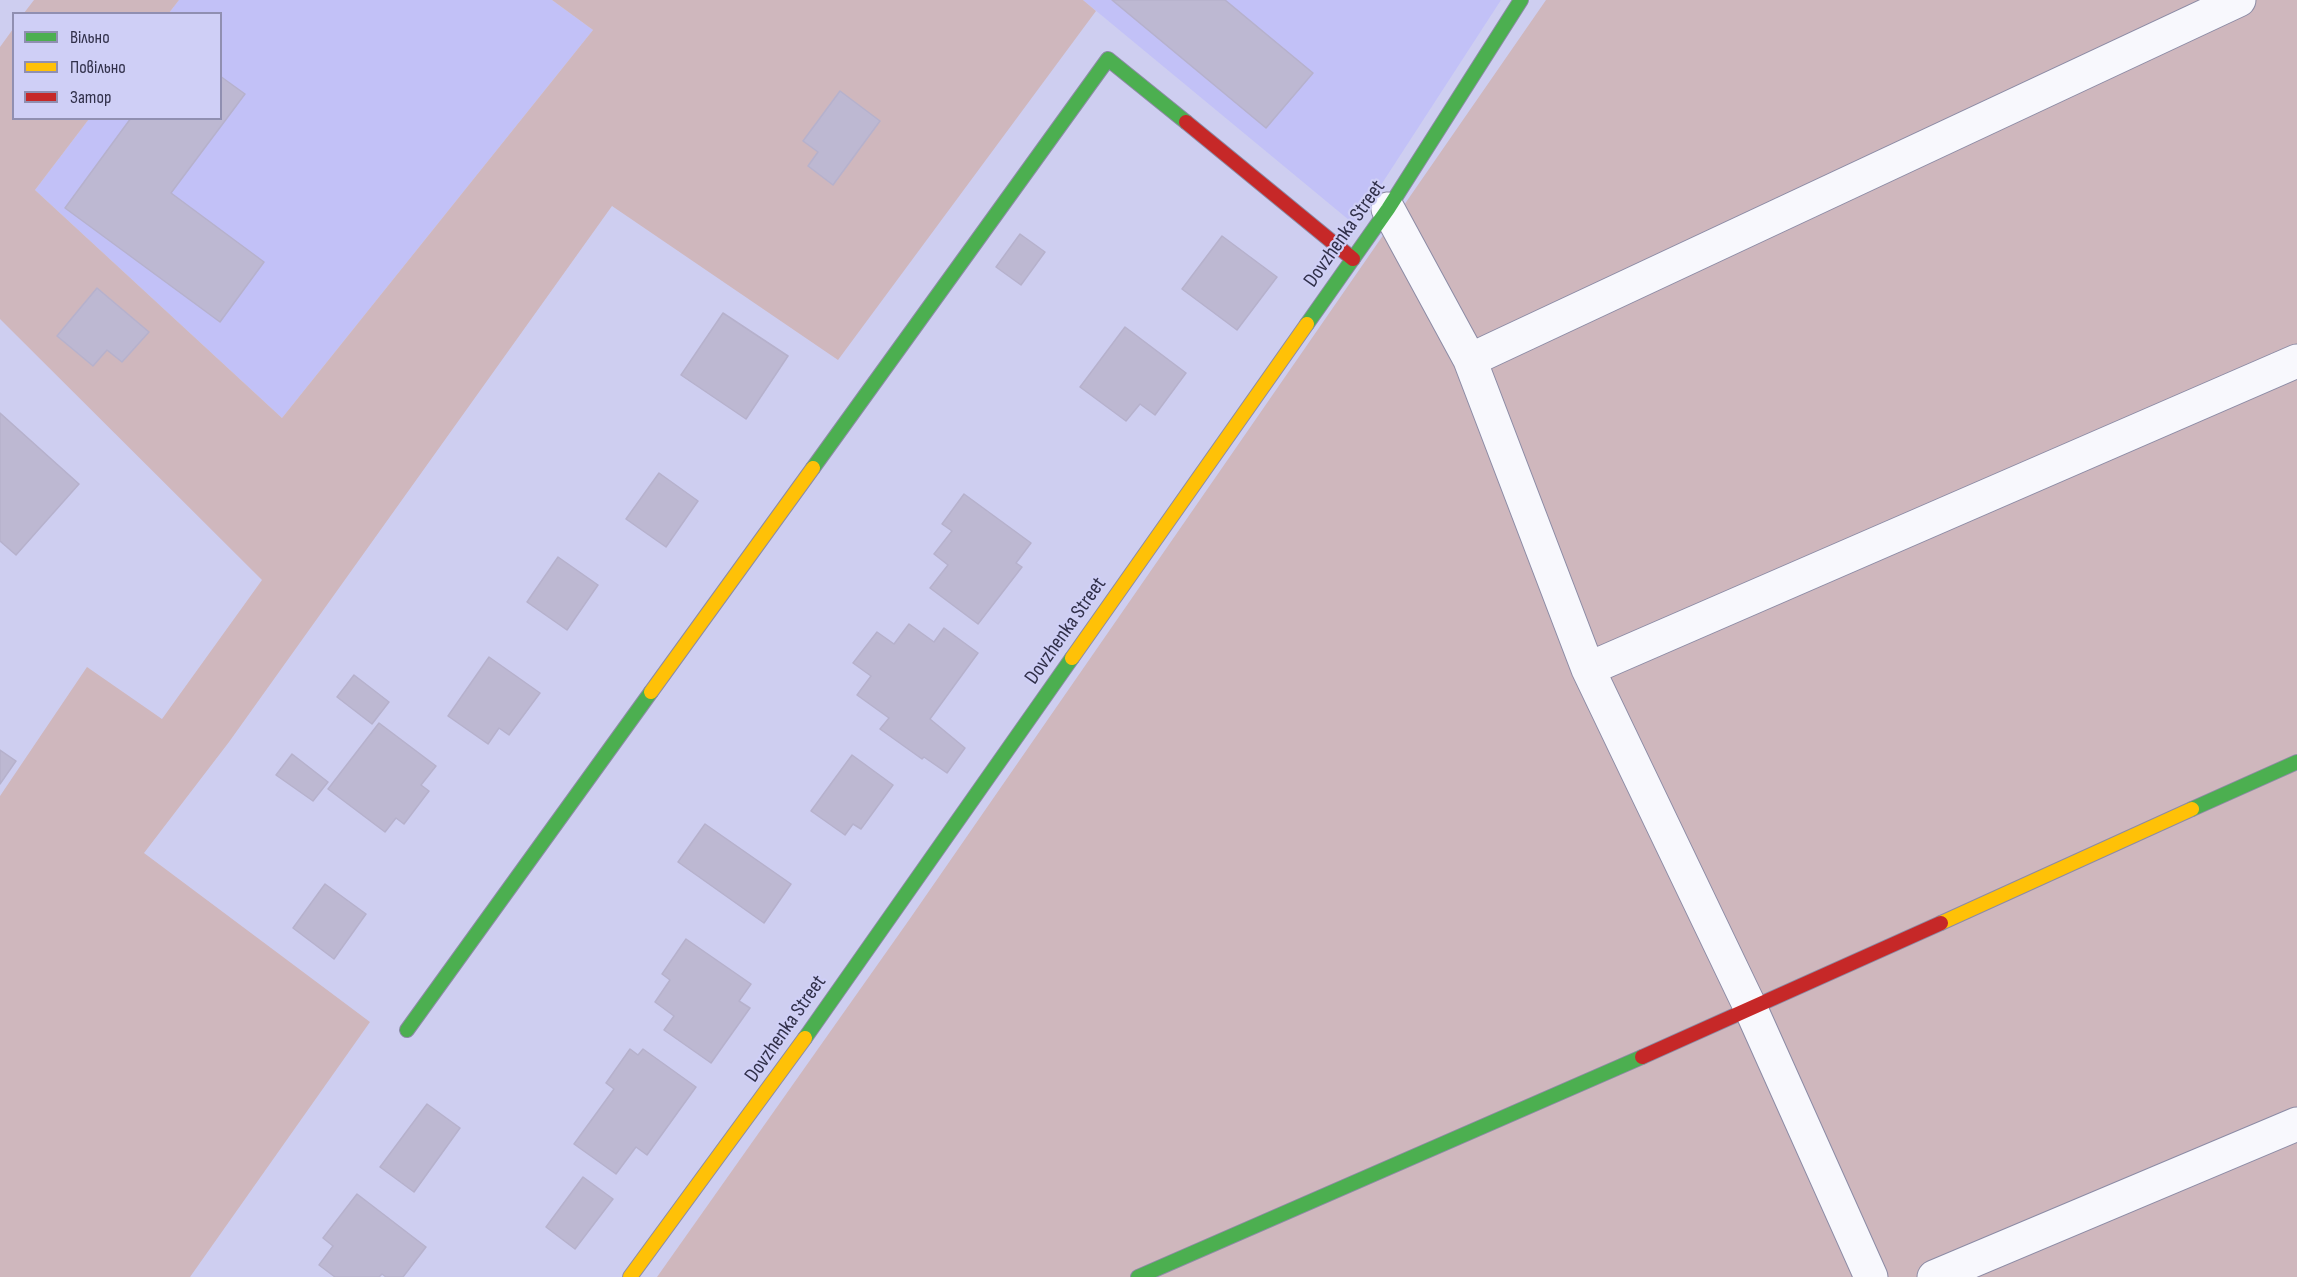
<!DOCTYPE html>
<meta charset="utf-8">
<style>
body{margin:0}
#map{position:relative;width:2297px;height:1277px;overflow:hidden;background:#cecef0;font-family:"Sofia Sans Condensed",sans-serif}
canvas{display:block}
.legend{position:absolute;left:12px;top:12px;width:210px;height:108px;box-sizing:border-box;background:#cfcff6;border:2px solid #908fb1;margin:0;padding:8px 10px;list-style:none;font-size:18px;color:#31304a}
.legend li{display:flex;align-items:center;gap:12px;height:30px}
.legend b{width:30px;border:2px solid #908fb1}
</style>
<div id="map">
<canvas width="2297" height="1277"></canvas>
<ul class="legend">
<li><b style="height:8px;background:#4caf50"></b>Вільно</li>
<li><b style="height:8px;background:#ffc107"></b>Повільно</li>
<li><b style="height:8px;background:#c62828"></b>Затор</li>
</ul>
</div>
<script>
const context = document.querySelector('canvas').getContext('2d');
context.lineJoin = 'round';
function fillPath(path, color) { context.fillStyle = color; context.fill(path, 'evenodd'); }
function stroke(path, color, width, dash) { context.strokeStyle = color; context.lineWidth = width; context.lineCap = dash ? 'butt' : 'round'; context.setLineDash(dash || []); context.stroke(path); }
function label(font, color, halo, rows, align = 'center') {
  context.font = font + ' "Sofia Sans Condensed",sans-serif'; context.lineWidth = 4.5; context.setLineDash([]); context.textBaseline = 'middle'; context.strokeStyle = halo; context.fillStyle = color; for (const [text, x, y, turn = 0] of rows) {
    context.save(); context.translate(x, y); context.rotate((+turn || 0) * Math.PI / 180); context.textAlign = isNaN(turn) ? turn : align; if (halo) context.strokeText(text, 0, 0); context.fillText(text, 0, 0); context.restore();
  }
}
fillPath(new Path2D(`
 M179,0H552L593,30L282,418L35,190L89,119L220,118V14L169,13Z
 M1083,0H1501L1355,225Z`), '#c2c1f7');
fillPath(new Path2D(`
 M34,0H179L169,13H24Z
 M552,0H1083L1096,11L838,360L612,206L229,742L144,853L370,1022L190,1277H0V796L87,667L162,719L262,580L0,319V47L13,29L14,118L89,119L35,190L282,418L593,30Z
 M1546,0H2297V1277H657L909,920Z`), '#cfb7bd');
const building = new Path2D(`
 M1112,0H1225L1313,73L1266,128Z
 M220,76L245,94L171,193L264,262L220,322L65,208L131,118H220Z
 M840,91L880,121L833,185L808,166L818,152L803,141Z
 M1020,234L1045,252L1021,285L996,267Z
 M1222,236L1277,277L1237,330L1182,289Z
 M97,288L149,332L122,362L107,350L93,366L57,336Z
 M723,313L788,356L746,419L681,375Z
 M1125,327L1186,373L1155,415L1140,404L1126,421L1080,387Z
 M0,413L79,484L16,555L0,541Z
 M659,473L698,501L666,547L626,519Z
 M964,494L1031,543L1016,563L1022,567L978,624L930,588L948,565L934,554L952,531L942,524Z
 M558,557L598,585L567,630L527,602Z
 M909,624L934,642L944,628L978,653L930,719L965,748L947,773L924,757L922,759L880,729L889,718L857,695L871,676L853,663L877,632L894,644Z
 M489,657L540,693L509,735L499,728L488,744L448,716Z
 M354,675L389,702L372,724L337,697Z
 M379,723L436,766L421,785L429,791L404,824L396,818L385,832L328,789Z
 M0,750L16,761L0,784Z
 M292,754L328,782L313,801L276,775Z
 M852,755L893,785L861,829L853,824L845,835L811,811Z
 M705,824L791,884L764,923L678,862Z
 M325,884L366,914L334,959L293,928Z
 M686,939L751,984L739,1001L750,1008L711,1063L664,1030L674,1016L655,1002L670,980L662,974Z
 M630,1049L638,1055L643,1049L696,1087L647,1155L636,1147L616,1174L574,1144L614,1089L606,1083Z
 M427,1104L460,1128L414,1192L380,1167Z
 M583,1177L613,1199L575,1249L546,1227Z
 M357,1194L426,1247L403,1277H386L382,1274L379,1277H335L319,1265L333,1246L323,1238Z`);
fillPath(building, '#bdb8d2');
stroke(building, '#b6b1cc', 1.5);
const street = new Path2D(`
 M1388,209L1470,360L1588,669L1751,1009L1871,1277
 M1470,360L2239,0
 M1588,669L2297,361
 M1934,1277L2297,1124`);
const fast = new Path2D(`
 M1307,324L1388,209L1521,0
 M813,468L1108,59L1186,122
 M2192,809L2297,762
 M407,1030L651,692
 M805,1038L1072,658
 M1138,1277L1642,1057`);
const slow = new Path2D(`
 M1072,658L1307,324
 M651,692L813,468
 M1941,923L2192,809
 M630,1277L805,1038`);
const jam = new Path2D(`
 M1186,122L1353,259
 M1642,1057L1941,923`);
stroke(street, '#8c8ba5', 35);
stroke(fast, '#8c8ba5', 16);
stroke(slow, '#8c8ba5', 16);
stroke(jam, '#8c8ba5', 16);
stroke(street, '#f8f8fd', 33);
stroke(fast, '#4caf50', 14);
stroke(slow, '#ffc107', 14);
stroke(jam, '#c62828', 14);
label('21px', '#31304a', '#cfcff6', [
 ["Dovzhenka Street",1345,234,-55],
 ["Dovzhenka Street",1066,631,-55],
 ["Dovzhenka Street",786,1029,-55]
]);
</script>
